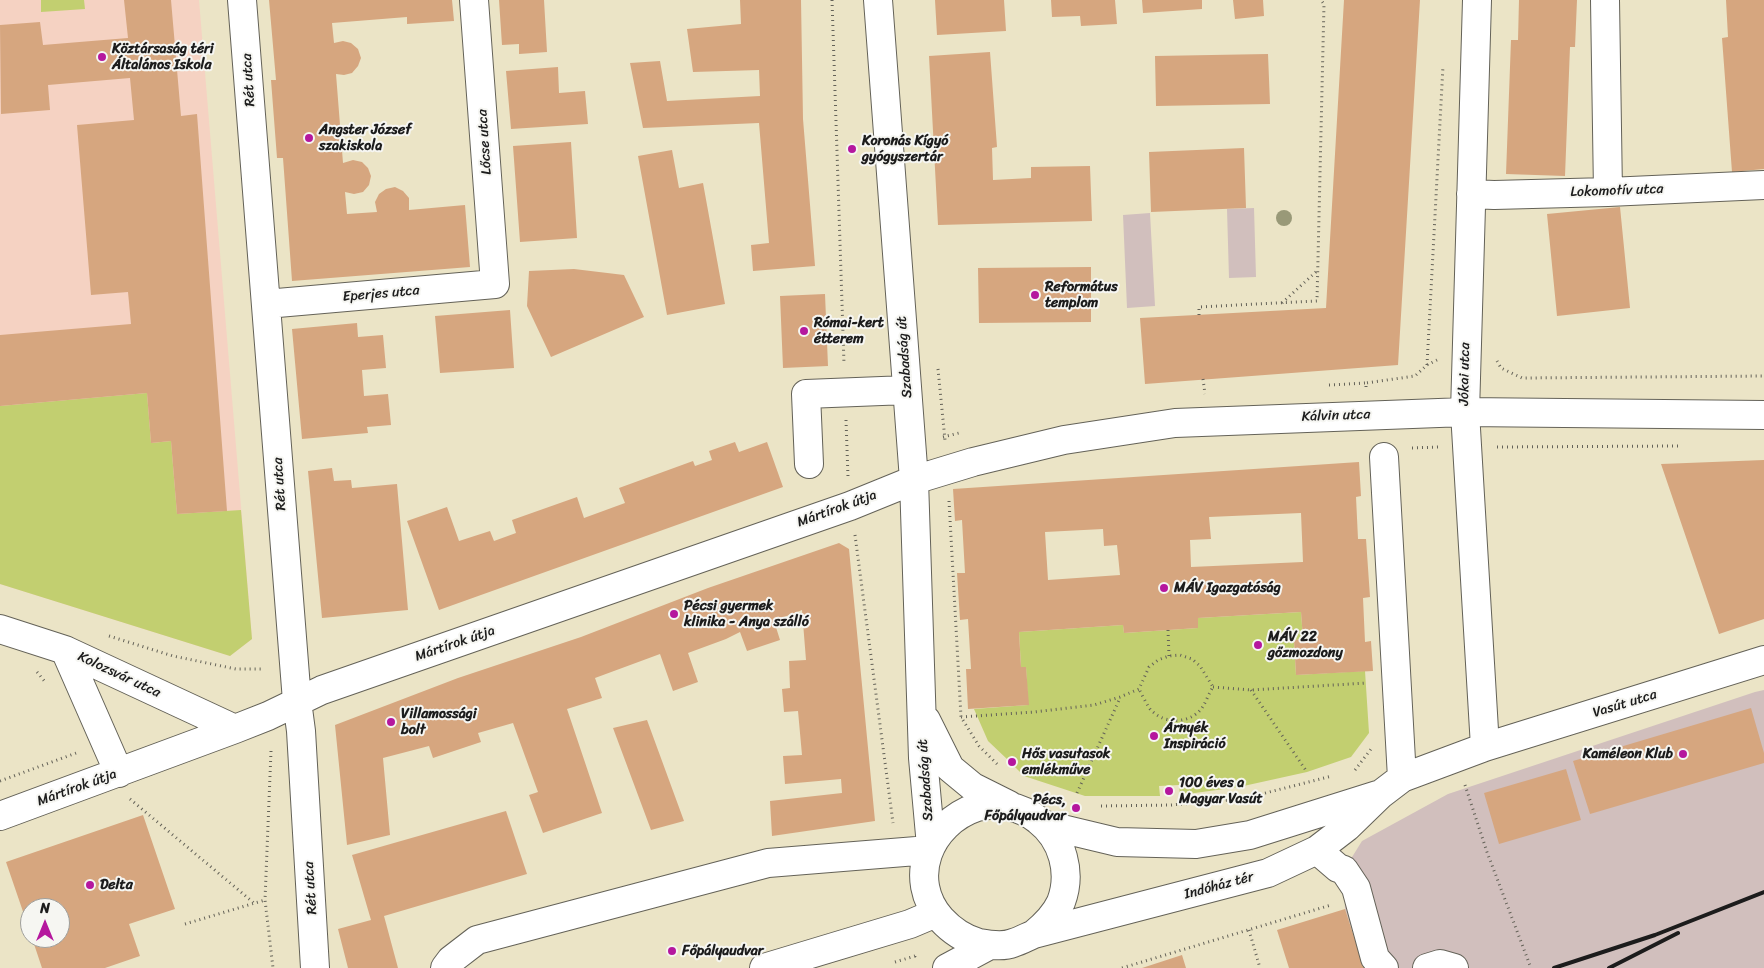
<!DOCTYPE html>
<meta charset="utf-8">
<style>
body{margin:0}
#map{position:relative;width:1764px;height:968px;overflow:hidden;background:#ebe4c6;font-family:Sriracha,sans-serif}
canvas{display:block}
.north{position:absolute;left:20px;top:898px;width:50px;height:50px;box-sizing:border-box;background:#f6f6f2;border:1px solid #9f9f9c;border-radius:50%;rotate:0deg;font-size:14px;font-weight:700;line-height:20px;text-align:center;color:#1c1c1c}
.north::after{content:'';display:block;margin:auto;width:18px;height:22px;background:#b5179e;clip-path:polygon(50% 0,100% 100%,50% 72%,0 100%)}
</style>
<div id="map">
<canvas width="1764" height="968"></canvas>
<div class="north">N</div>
</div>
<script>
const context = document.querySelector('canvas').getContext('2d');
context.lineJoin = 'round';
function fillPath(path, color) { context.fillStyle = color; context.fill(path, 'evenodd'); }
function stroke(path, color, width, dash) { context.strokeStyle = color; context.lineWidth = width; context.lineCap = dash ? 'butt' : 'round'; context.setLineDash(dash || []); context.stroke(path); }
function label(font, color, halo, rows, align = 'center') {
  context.font = font + ' Sriracha,sans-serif'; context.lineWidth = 4; context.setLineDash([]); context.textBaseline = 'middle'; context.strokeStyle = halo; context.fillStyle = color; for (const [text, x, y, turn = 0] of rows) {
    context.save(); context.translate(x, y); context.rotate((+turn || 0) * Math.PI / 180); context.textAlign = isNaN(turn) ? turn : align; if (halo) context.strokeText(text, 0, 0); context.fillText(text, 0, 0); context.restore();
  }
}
fillPath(new Path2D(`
 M0,0H199L252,639L230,656L0,584Z`), '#f5d2c2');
fillPath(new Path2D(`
 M1254,208L1256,277L1229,278L1227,209Z
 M1150,213L1155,306L1127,308L1123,215Z
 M1764,690V968H1364L1345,909L1344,870L1362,841L1448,794L1755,692Z`), '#d1bfbd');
fillPath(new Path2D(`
 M41,0H84L85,9L41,12Z
 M147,393L151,443L171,441L177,514L241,510L252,639L230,656L0,584V406Z
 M1301,612L1303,639L1294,640L1296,675L1365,671L1369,733L1351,757L1307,772L1239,787L1180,795L1179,785L1159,786L1160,796H1085L1024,776L1014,766L1018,762L1012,756L1008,760L988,741L974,709L1028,705L1026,667H1021L1019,632L1123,625L1124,633L1198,628V618Z`), '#c2cf70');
fillPath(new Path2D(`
 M124,0H171L181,116L197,114L227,511L177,514L171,441L151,443L147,393L0,406V335L131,324L128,292L91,295L77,125L134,120L130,78L48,85L50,110L1,114L0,25L40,22L43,45L128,38Z
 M269,0H452L454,21L407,24V17L332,23L334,43L343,41L351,43L358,49L361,58L358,66L352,73L344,75L336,74L343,163L353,160L362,162L368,168L371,176L369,185L363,192L354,194L345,192L347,214L377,212L375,202L379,194L386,189L395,187L403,191L409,198V210L465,205L470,267L292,281L283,158H277L271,80H276Z
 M499,0H544L547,52L519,54V44L502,45Z
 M740,0H801L803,119L815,266L753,271L751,245L769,243L759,123L643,128L630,63L660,61L667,101L760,96L759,70L693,72L687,29L741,24Z
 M935,0H1004L1006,31L937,35Z
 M1051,0H1115L1117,24L1081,26L1080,16L1052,17Z
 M1142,0H1202V9L1143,13Z
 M1233,0H1263L1264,16L1235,19Z
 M1344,0H1420L1398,365L1145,384L1140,318L1326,308Z
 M1519,0H1577L1575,47H1570L1565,176L1506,174L1511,40H1518Z
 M1726,0H1764V169L1732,172L1722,38L1728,37Z
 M990,52L997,147L992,148L993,180L1031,178V167L1090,166L1092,221L938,225L929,56Z
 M1268,54L1270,104L1156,106L1155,56Z
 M558,67L559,93L585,91L588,124L511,129L506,71Z
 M571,142L577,238L520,242L513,146Z
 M1244,148L1246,208L1151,212L1149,152Z
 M672,150L679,188L703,183L725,304L667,315L638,156Z
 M1620,207L1630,308L1557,316L1547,214Z
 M1091,267V322L979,323L978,268Z
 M574,269L624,275L644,317L551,357L527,306L529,271Z
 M825,294L828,366L783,368L780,296Z
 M510,310L514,368L440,373L435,316Z
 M357,323L358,337L383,335L386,368L362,370L364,396L388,394L391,425L367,427L368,433L302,439L292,329Z
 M735,442L739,452L767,442L783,487L439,610L407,521L447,507L459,541L490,531L494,541L516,533L512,520L577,497L584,518L625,503L619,488L693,461L695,466L712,460L709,451Z
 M1764,460V619L1719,634L1661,464Z
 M1359,462L1361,496L1356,497L1358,539H1366L1370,597L1363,598L1365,642L1371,641L1373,671L1296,675L1294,640L1303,639L1301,612L1198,618V628L1124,633L1123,625L1019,632L1021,667H1026L1029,705L968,709L966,669H971L968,619L960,620L957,573H965L962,520L955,521L953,489ZM1301,513L1303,562L1191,567L1190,540L1211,539L1209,517ZM1103,529L1104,546L1117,545L1120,575L1048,580L1045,532Z
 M332,468L334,481L351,480L352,488L397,484L408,610L322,618L308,471Z
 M839,543L849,549L875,821L772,836L770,801L842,793L841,779L785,784L783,756L802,755L798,711L784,712L782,689L790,688L789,661L806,660L802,610L774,621L780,640L747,651L740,632L726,639L688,653L698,682L673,691L660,654L595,678L602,698L567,709L602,813L543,833L529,795L538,792L513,723L478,733L481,742L433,758L429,746L383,758L390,835L347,845L335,725L458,678L581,637L708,588Z
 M1751,708L1764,753V763L1590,814L1573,761Z
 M647,720L684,821L651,830L613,728Z
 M1566,769L1581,820L1499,844L1484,793Z
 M506,811L527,874L384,916L398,968H348L338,929L371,920L352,855Z
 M143,815L175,909L129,924L140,956L105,968H42L32,938H60V908H30V932L6,862Z
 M1345,909L1364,968H1289L1277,930Z
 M1182,955L1186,968H1142Z`), '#d6a67f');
const minor = new Path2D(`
 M242,0L297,701L301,731L315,968
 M878,0L914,480L923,758L931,846
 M1477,0L1465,412L1485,747
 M1605,0L1608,192
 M1471,194L1494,195L1608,192L1764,185
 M266,304L495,284L474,0
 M1384,457L1402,778
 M809,464L806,394L907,390
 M0,629L65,650L235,729
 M65,650L119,773
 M926,720L950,768L973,787L1009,805
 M0,816L235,729L268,716L322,690L850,506L914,480L973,462L1064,440L1175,423L1465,412L1764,415
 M1046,825L1117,842L1196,844L1250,835L1377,795
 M1317,850L1338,868L1344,870L1356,888L1375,958L1384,968
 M1034,934C1045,925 1055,915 1061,902C1072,873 1063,839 1038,820C1022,807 998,801 977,807C929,823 906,879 941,919C952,931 964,939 979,943C990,945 1003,947 1013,943C1020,941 1027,937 1034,934L1268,873L1317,850L1347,827L1381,794L1402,778L1485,747L1764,660
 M445,968L451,960L477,940L768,863L929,850
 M764,968L910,924L936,913
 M947,968L990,945
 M1427,968L1440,964L1454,968`);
stroke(minor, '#646258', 30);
stroke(new Path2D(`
 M832,0L844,364
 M1282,303L1318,270
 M1199,315V307L1317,301L1324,4L1321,0
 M1497,361L1501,368L1522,378L1764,376
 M1427,365L1443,66
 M938,369L945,440
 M1203,379L1205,394
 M1329,385L1366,383
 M1366,387V383L1415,376L1427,365L1437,360
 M846,420L848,477
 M943,437L959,433
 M1497,447L1678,446
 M1412,448L1438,447
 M949,501L961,717L979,746L997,764
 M855,535L893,823
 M1168,630L1169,656
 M109,636L173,656L236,669H264
 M37,672L46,683
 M1213,687L1251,690L1367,683
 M1251,690L1307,772
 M961,717L1034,712L1094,705L1120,697L1139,689L1149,667L1158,660L1169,656L1180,655L1192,659L1200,666L1213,687C1209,693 1206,702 1202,708C1190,724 1164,725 1150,709C1146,703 1142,695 1139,689
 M271,751L265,900L273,968
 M1355,770L1371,749
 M0,781L79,752
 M1465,785L1487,852L1531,968
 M1077,793L1120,698
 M130,799L254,903
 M1101,806L1171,805L1242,799L1332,776
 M185,924L265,900
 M1249,930L1260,968
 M895,962L915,956V953
 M1122,968L1331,905`), '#646258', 3, [1, 4]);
stroke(minor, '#fff', 28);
stroke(new Path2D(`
 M1554,968L1655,935L1764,892
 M1609,968L1678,933`), '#1c1c1c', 4);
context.fillStyle = '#999978';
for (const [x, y] of [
 [1284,218]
]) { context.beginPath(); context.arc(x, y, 8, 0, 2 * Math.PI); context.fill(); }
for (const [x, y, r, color] of [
 [102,57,5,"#b5179e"],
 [309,138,5,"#b5179e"],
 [852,149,5,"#b5179e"],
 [1035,295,5,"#b5179e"],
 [804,331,5,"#b5179e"],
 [1164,588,5,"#b5179e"],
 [674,614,5,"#b5179e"],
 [1258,645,5,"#b5179e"],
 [391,722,5,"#b5179e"],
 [1154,736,5,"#b5179e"],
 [1683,754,5,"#b5179e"],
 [1012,762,5,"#b5179e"],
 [1169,791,5,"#b5179e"],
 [1076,808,5,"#b5179e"],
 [90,885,5,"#b5179e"],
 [672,951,5,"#b5179e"]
]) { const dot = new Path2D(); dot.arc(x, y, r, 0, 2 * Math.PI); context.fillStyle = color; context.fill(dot); stroke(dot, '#f6f6f2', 2); }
label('bold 14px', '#1c1c1c', '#f6f6f2', [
 ["Köztársaság téri",112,49],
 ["Általános Iskola",112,65],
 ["Angster József",319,130],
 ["szakiskola",319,146],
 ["Koronás Kígyó",862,141],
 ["gyógyszertár",862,157],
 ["Református",1045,287],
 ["templom",1045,303],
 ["Római-kert",814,323],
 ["étterem",814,339],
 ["MÁV Igazgatóság",1174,588],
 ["Pécsi gyermek",684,606],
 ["klinika - Anya szálló",684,622],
 ["MÁV 22",1268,637],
 ["gőzmozdony",1268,653],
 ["Villamossági",401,714],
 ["bolt",401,730],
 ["Árnyék",1164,728],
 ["Inspiráció",1164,744],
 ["Hős vasutasok",1022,754],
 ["emlékműve",1022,770],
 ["Kaméleon Klub",1673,754,"right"],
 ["100 éves a",1179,783],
 ["Magyar Vasút",1179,799],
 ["Pécs,",1066,800,"right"],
 ["Főpályaudvar",1066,816,"right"],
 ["Delta",100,885],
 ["Főpályaudvar",682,951]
], 'left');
label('14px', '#1c1c1c', '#f6f6f2', [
 ["Rét utca",249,80,-94],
 ["Lőcse utca",485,142,-94],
 ["Lokomotív utca",1617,191,-2],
 ["Eperjes utca",381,294,-5],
 ["Szabadság út",905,357,-94],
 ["Jókai utca",1465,374,-89],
 ["Kálvin utca",1336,416,-2],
 ["Rét utca",280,484,-94],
 ["Mártírok útja",837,509,-20],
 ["Mártírok útja",455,644,-19],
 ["Kolozsvár utca",119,675,25],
 ["Vasút utca",1625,704,-17],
 ["Szabadság út",926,780,-94],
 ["Mártírok útja",77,788,-20],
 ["Indóház tér",1219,886,-15],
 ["Rét utca",311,888,-94]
]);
</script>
